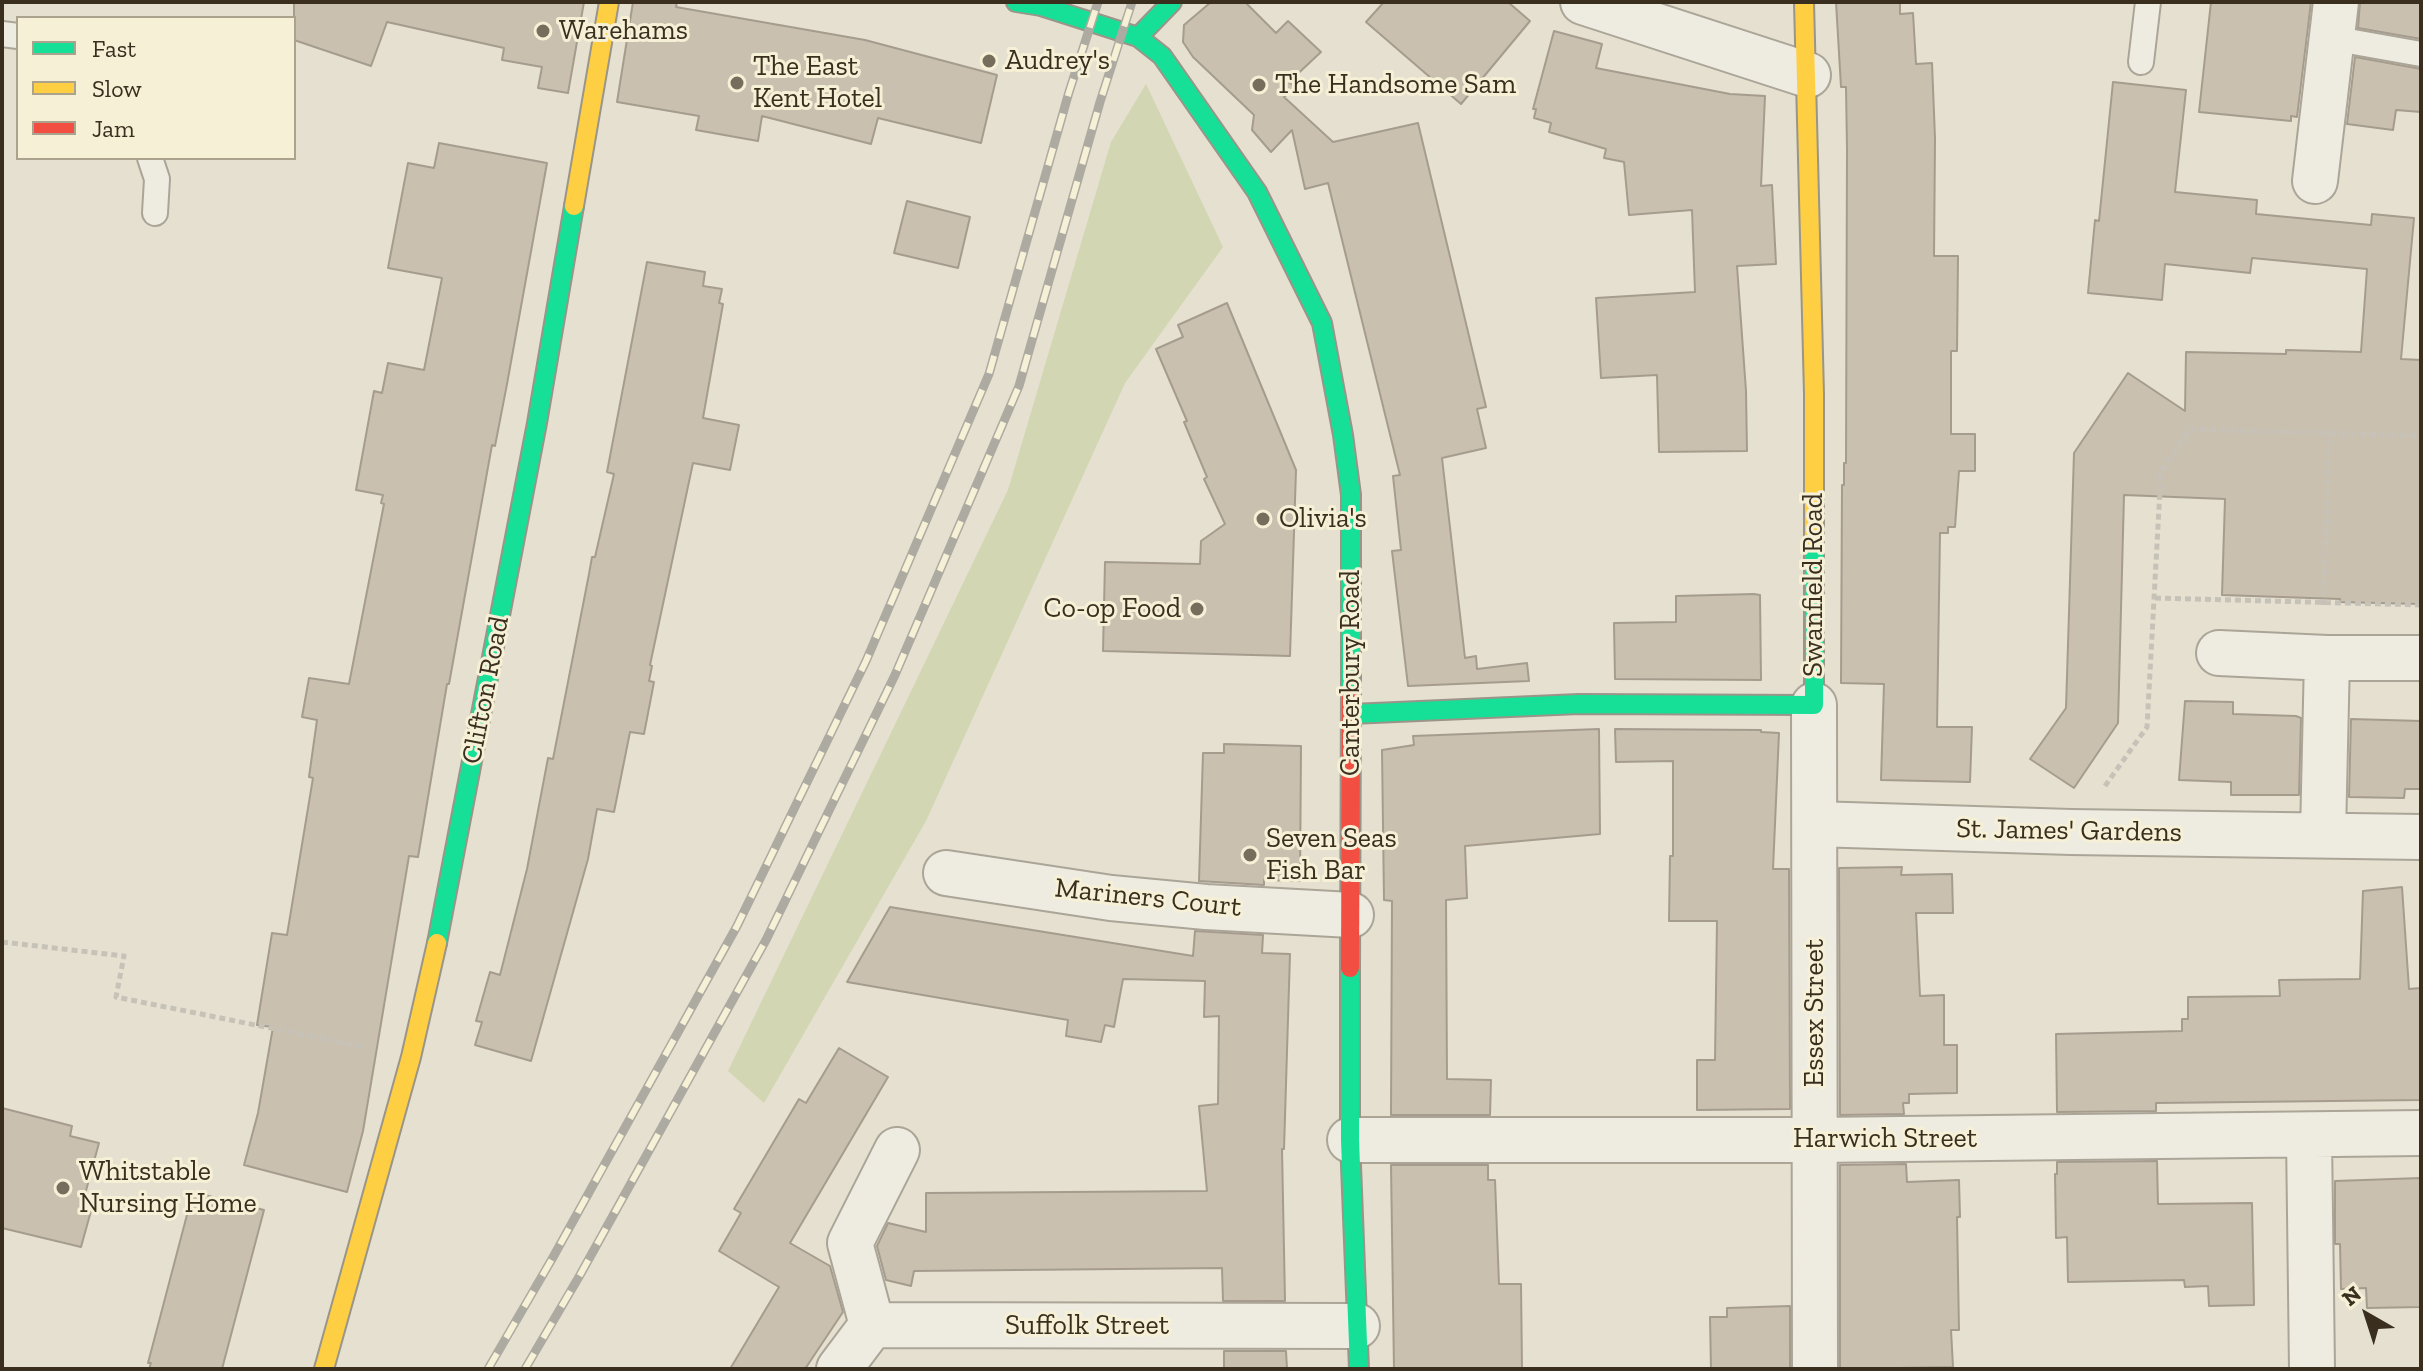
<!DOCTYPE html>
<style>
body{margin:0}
#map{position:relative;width:2423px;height:1371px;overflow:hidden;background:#e5e0cf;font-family:"Zilla Slab",serif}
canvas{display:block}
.frame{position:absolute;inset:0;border:4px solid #3a2f1f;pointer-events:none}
.legend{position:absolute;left:16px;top:16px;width:280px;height:144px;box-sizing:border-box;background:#f6f0d6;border:2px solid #aba38d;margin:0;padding:10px 14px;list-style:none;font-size:24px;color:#3a2f1f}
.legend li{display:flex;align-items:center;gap:16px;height:40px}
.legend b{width:40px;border:2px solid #aba38d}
.north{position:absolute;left:2327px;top:1275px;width:80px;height:80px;-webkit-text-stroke:6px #f6f0d6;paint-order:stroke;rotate:321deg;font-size:22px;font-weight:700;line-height:32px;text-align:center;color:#3a2f1f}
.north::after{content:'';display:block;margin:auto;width:28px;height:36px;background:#3a2f1f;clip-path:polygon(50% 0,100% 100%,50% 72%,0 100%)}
</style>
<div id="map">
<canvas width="2423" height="1371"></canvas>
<div class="frame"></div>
<ul class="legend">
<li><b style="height:10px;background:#16e098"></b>Fast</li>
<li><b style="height:10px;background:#ffcf43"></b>Slow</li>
<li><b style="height:10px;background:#f24e42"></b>Jam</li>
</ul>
<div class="north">N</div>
</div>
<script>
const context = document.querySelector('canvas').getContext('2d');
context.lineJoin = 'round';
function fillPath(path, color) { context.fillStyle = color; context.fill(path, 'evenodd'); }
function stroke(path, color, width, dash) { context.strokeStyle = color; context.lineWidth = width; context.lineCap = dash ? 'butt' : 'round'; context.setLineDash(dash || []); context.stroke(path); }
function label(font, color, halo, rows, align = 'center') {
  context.font = font + ' "Zilla Slab",serif'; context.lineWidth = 6; context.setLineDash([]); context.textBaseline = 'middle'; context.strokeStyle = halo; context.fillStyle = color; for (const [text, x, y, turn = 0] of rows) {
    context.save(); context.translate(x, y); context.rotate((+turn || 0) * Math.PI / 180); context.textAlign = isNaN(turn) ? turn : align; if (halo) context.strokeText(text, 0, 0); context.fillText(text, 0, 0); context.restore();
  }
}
fillPath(new Path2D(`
 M1146,84L1223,247L1125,383L926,821L764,1103L728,1071L1008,490L1111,142Z`), '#d2d6b2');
const building = new Path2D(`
 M294,2H584L568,93L538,88L542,67L502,60L504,48L387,22L371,66L294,40Z
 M633,2H677L676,7L865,40L997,75L981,143L878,118L871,144L762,116L758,141L696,130L699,116L617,102Z
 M1211,2H1245L1276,33L1288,21L1321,52L1289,82L1296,88L1284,97L1333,142L1418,123L1486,407L1477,409L1486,448L1442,458L1465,658L1476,656L1477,669L1527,663L1529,681L1408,686L1392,551L1401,550L1393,476L1400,475L1328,183L1305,189L1292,130L1271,152L1252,130L1254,115L1193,57L1183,42L1184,25Z
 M1384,2H1508L1530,21L1461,104L1366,22Z
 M1836,2H1900V14L1913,13L1916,64L1932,63L1935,138L1934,256H1958L1957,351H1951V434H1975V471H1959L1955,527H1948V533H1940L1937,727H1972L1970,782L1881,780L1884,684L1841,683L1842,485H1844V463H1846L1847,149L1846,87H1841Z
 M2211,2H2311L2297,117L2291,116V121L2199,112Z
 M2360,2H2421V39L2358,28Z
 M1554,31L1602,44L1596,68L1730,94L1765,96L1761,186L1772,185L1776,264L1737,266L1746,391L1747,451L1659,452L1657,375L1601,378L1596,298L1695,292L1692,210L1629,215L1624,162L1604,158L1606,149L1549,132L1551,123L1534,118L1536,109H1533Z
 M2355,57L2421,69V112L2396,110L2393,130L2347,124Z
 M2113,82L2186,90L2175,192L2257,200L2256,214L2371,225L2372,214L2414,218L2401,359L2421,360L2420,604L2340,602V599L2222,595L2225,499L2124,495L2118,723L2074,788L2030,759L2066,708L2074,453L2128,373L2185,411L2186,352L2286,354V350L2361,352L2367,269L2252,258L2250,273L2165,264L2162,300L2088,293L2095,220L2099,221Z
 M439,143L547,163L507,384L495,446L492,445L449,684H447L418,857L409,856L363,1131L347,1192L244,1165L258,1113L273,1027L257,1025L272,933L287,935L313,778L309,777L317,720L302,717L309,678L349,684L384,504L381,503L383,495L356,490L374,391L382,393L388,363L424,370L442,278L388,268L408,163L434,168Z
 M907,201L970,217L958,268L894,253Z
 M647,262L705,272L703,286L722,289L719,303L723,304L703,418L739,425L730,470L693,463L650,665L652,666L649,681L654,682L644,734L630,732L614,812L597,809L588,859L531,1061L475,1045L482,1022L476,1021L490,972L500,975L527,869L548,758L553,759L589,574L592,557H595L614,474L607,472Z
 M1227,303L1296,470L1290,656L1103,651L1105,562L1200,564L1201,541L1225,524L1204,479L1207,477L1184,422L1187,421L1156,349L1183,337L1178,325Z
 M1754,594L1760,595L1761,680L1615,679L1614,623L1676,622V596Z
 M2185,701L2233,702V714L2296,716L2301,718L2299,795H2231V782L2179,780Z
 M2351,719L2421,721V789H2405L2404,798L2349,797Z
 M1599,729L1600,834L1465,846L1467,898L1446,900L1447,1079L1491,1080L1490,1115H1391L1392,901L1384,900L1382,750L1414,745L1413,736Z
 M1615,729L1761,730V732L1779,733L1773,869H1789L1790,1109L1697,1110V1060H1715L1717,921H1669L1670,856H1673V761L1616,762Z
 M1224,744L1301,746L1300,881L1264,880V885L1199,881L1203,753H1224Z
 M1902,867L1901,875L1952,874L1953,913H1916L1920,996L1944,995V1045H1957V1093L1909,1094V1103H1903L1904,1114L1840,1115L1839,868Z
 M2402,887L2409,989L2421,988V1100L2156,1103V1111L2057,1112L2056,1034L2182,1031V1019H2188V997L2280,996L2279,980L2360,979L2363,891Z
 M890,907L1193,956L1195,931L1263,935L1262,953L1290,954L1284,1149H1282L1285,1301H1223L1222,1268L914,1271L911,1286L886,1280L877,1246L888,1223L926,1232V1193L1207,1191L1199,1106L1218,1104L1219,1016L1204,1017L1205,981L1123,979L1114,1027L1105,1025L1101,1042L1066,1036L1068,1020L847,982Z
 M839,1048L888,1077L790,1243L830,1266L843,1312L805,1369H730L779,1287L719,1251L741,1213L734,1209L799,1099L806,1103Z
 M2,1108L72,1126L70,1136L99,1143L81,1209L91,1211L81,1247L2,1228Z
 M2157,1161L2158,1204L2252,1203L2254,1305L2209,1306L2208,1286L2185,1287L2184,1280L2068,1282L2067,1237L2056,1238L2055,1174H2057V1162Z
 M1906,1164L1907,1182L1959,1180L1960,1217H1957L1959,1330H1951L1953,1367L1840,1369V1165Z
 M1391,1165H1488V1180H1495L1499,1284H1521L1522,1369H1394Z
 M2421,1178V1307L2367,1308L2366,1288L2341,1289L2340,1244H2335V1181Z
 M193,1192L264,1210L222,1369H149L151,1363H148Z
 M1790,1306V1369H1711L1710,1317H1727V1308Z
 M1224,1351H1286L1287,1369H1224Z`);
fillPath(building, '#c9c0b0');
stroke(building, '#a69c8e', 2);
const lane = new Path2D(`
 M2,34L18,36
 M2331,38L2421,54
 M2141,62L2148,2
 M150,158L157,179L155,213`);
const street = new Path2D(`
 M1583,2L1808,75
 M2315,181L2336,2
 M2219,653L2327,658H2421
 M1814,705L1815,1369
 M1815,824L2071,832L2421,837
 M2323,834L2327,658
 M946,873L1111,898L1206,907L1351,915
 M2309,1136L2312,1369
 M1350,1140H1815L2421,1133
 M872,1325L850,1243L897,1150
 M839,1369L872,1325L1357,1326`);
const fast = new Path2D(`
 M1016,2L1041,6L1138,37L1162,56L1257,192L1322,323L1343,435L1351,495V696
 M1138,37L1172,2
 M1351,714L1579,704L1814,705V541
 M437,943L537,423L574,206
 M1350,968V1140L1359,1369`);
const slow = new Path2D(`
 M1804,2L1814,394V541
 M574,206L609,2
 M324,1369L411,1057L437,943`);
const jam = new Path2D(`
 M1350,968L1351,696`);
stroke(lane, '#aba598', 28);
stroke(street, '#aba598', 48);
stroke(fast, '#9a9588', 22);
stroke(slow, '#9a9588', 22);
stroke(jam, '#9a9588', 22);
stroke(new Path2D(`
 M2155,598L2421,605
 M2323,605L2330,433
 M2105,786L2147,727L2161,471L2190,429L2421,436
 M2,942L124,956L116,997L365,1047`), '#c6c2b8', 5, [6, 4]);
stroke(lane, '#eeebe1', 24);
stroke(street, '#eeebe1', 44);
stroke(fast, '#16e098', 18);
stroke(slow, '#ffcf43', 18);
stroke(jam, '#f24e42', 18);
const rail = new Path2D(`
 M488,1369L552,1259L737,926L866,661L989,374L1069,92L1098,2
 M525,1369L580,1275L766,940L895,675L1019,386L1100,102L1132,2`);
stroke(rail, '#adaaa1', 9);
stroke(rail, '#f6f0d6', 6, [18]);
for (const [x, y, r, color] of [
 [543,31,8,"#766d5d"],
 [989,61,8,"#766d5d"],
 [737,83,8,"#766d5d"],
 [1259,85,8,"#766d5d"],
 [1263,519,8,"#766d5d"],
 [1197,609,8,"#766d5d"],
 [1250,855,8,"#766d5d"],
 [63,1188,8,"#766d5d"]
]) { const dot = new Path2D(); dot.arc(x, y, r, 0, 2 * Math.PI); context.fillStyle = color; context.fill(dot); stroke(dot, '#f6f0d6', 3); }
label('28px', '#3a2f1f', '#f6f0d6', [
 ["Warehams",559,31],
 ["Audrey's",1005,61],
 ["The East",753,67],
 ["Kent Hotel",753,99],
 ["The Handsome Sam",1275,85],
 ["Olivia's",1279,519],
 ["Co-op Food",1181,609,"right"],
 ["Seven Seas",1266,839],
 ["Fish Bar",1266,871],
 ["Whitstable",79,1172],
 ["Nursing Home",79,1204]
], 'left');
label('28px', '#3a2f1f', '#f6f0d6', [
 ["Swanfield Road",1814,585,-90],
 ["Canterbury Road",1351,673,-90],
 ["Clifton Road",486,690,-79],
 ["St. James' Gardens",2069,831,1],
 ["Mariners Court",1148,898,6],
 ["Essex Street",1815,1013,-90],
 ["Harwich Street",1885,1139],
 ["Suffolk Street",1087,1326]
]);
</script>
